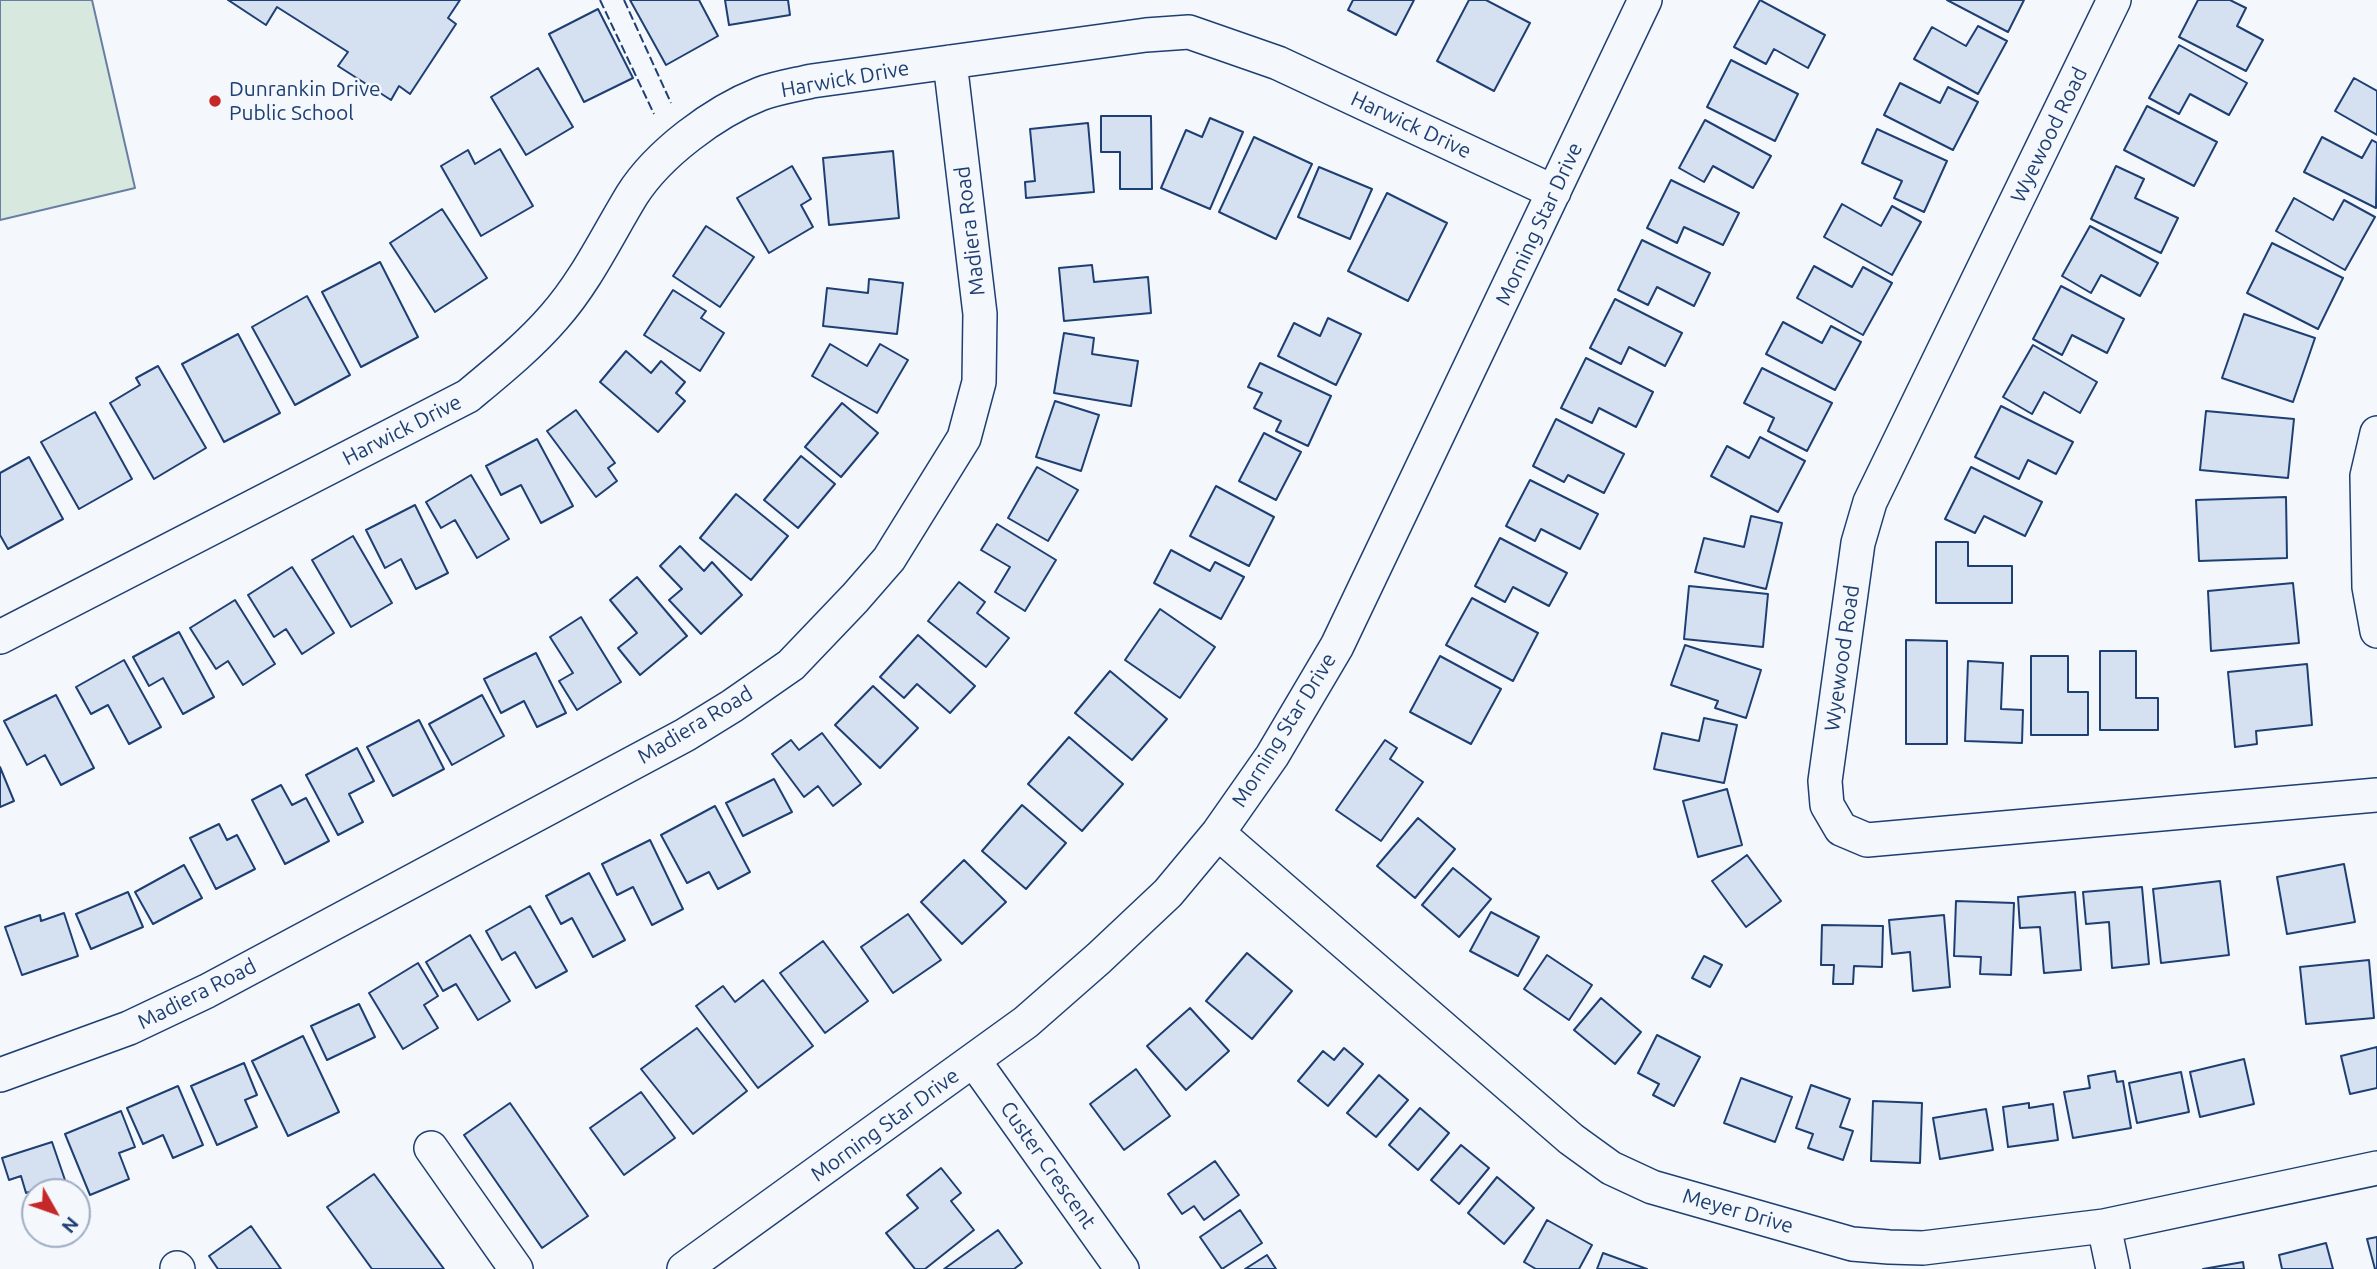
<!DOCTYPE html>
<style>
body{margin:0}
#map{position:relative;width:2377px;height:1269px;overflow:hidden;background:#f4f7fb;font-family:Ubuntu,sans-serif}
canvas{display:block}
.north{position:absolute;left:21px;top:1178px;width:70px;height:70px;box-sizing:border-box;background:#f4f7fb;border:2px solid #9eadc5;border-radius:50%;rotate:130deg;font-size:19px;font-weight:700;line-height:28px;text-align:center;color:#1d3f73}
.north::after{content:'';display:block;margin:auto;width:24px;height:32px;background:#c62828;clip-path:polygon(50% 0,100% 100%,50% 72%,0 100%)}
</style>
<div id="map">
<canvas width="2377" height="1269"></canvas>
<div class="north">N</div>
</div>
<script>
const context = document.querySelector('canvas').getContext('2d');
context.lineJoin = 'round';
function fillPath(path, color) { context.fillStyle = color; context.fill(path, 'evenodd'); }
function stroke(path, color, width, dash) { context.strokeStyle = color; context.lineWidth = width; context.lineCap = dash ? 'butt' : 'round'; context.setLineDash(dash || []); context.stroke(path); }
function label(font, color, halo, rows, align = 'center') {
  context.font = font + ' Ubuntu,sans-serif'; context.lineWidth = 5; context.setLineDash([]); context.textBaseline = 'middle'; context.strokeStyle = halo; context.fillStyle = color; for (const [text, x, y, turn = 0] of rows) {
    context.save(); context.translate(x, y); context.rotate((+turn || 0) * Math.PI / 180); context.textAlign = isNaN(turn) ? turn : align; if (halo) context.strokeText(text, 0, 0); context.fillText(text, 0, 0); context.restore();
  }
}
const green = new Path2D(`
 M0,0H92L135,188L0,220Z`);
fillPath(green, '#d7e8df');
stroke(green, '#687fa3', 2);
const building = new Path2D(`
 M228,0H460L448,18L456,24L410,94L399,86L391,100L338,66L348,52L277,7L266,25Z
 M630,0H699L718,36L666,65Z
 M725,0H788L790,15L729,25Z
 M1353,0H1414L1396,35L1348,10Z
 M1469,0H1486L1530,23L1494,91L1437,61Z
 M1760,0L1825,35L1808,68L1774,49L1766,64L1734,47Z
 M1947,0H2024L2008,32Z
 M2198,0H2230L2246,8L2237,26L2263,40L2246,71L2179,37Z
 M598,9L633,78L584,102L549,34Z
 M1978,26L2007,41L1978,94L1914,59L1932,27L1966,46Z
 M2179,45L2247,83L2229,115L2190,94L2179,114L2149,98Z
 M1731,60L1798,94L1775,141L1707,107Z
 M538,68L573,127L526,155L491,97Z
 M2354,78L2377,91V135L2335,111Z
 M1900,83L1940,103L1948,87L1978,102L1953,150L1884,115Z
 M2147,106L2217,142L2194,186L2124,150Z
 M1101,116H1151L1152,189H1120V152H1101Z
 M1210,118L1243,132L1210,209L1161,188L1186,130L1202,137Z
 M1705,120L1771,156L1753,188L1713,166L1704,182L1679,168Z
 M1088,123L1094,192L1026,198L1025,182L1035,181L1030,129Z
 M1877,129L1947,161L1924,212L1894,198L1902,181L1862,163Z
 M1254,137L1312,164L1276,239L1219,212Z
 M2322,137L2362,158L2372,140L2377,143L2376,208L2304,172Z
 M500,149L533,206L481,236L441,166L468,150L475,164Z
 M893,151L899,218L829,225L823,158Z
 M792,166L811,199L801,205L813,227L769,253L737,198Z
 M2116,166L2144,179L2135,198L2178,218L2161,253L2091,219Z
 M1319,167L1372,189L1350,239L1298,217Z
 M1671,180L1739,213L1723,245L1684,227L1677,243L1647,228Z
 M1387,193L1447,223L1408,301L1348,271Z
 M2294,198L2333,220L2344,200L2375,217L2345,270L2276,231Z
 M1842,204L1881,226L1892,206L1921,222L1892,275L1824,237Z
 M442,209L487,278L435,312L390,243Z
 M706,226L754,257L720,307L673,276Z
 M2090,226L2158,263L2140,296L2101,275L2091,293L2062,276Z
 M1642,240L1710,273L1694,306L1657,287L1648,305L1618,290Z
 M2272,243L2343,278L2318,329L2247,293Z
 M380,262L418,337L361,367L322,292Z
 M1092,265L1094,282L1148,277L1151,313L1064,321L1059,268Z
 M1814,266L1852,287L1863,267L1892,283L1863,335L1797,298Z
 M869,279L903,283L897,334L823,326L827,288L868,293Z
 M2061,286L2124,319L2107,353L2072,335L2062,355L2033,339Z
 M673,290L706,311L701,318L724,333L700,371L644,335Z
 M307,296L350,375L295,405L252,327Z
 M1615,299L1682,333L1665,366L1629,347L1621,364L1590,348Z
 M2244,314L2315,338L2293,402L2222,378Z
 M1328,318L1361,334L1336,385L1278,356L1294,323L1320,336Z
 M1783,322L1822,343L1831,326L1861,342L1835,390L1766,354Z
 M1064,333L1094,338L1092,354L1138,361L1131,406L1054,393Z
 M238,334L280,413L224,442L182,364Z
 M830,344L867,366L880,344L908,360L877,413L812,376Z
 M2033,345L2097,382L2080,413L2044,392L2032,414L2003,397Z
 M626,351L651,373L661,361L685,382L676,393L685,401L658,432L600,382Z
 M1586,358L1653,392L1636,427L1599,408L1592,423L1561,408Z
 M1260,363L1331,396L1308,446L1276,431L1281,421L1254,408L1262,393L1248,387Z
 M158,366L206,448L154,479L110,403L140,385L136,378Z
 M1762,368L1832,403L1807,451L1768,431L1774,418L1744,403Z
 M1055,401L1099,415L1081,471L1036,457Z
 M842,403L878,433L841,477L805,447Z
 M2001,406L2073,442L2056,474L2028,460L2019,479L1975,457Z
 M576,410L615,463L608,468L617,481L596,497L547,431Z
 M2206,411L2294,419L2288,478L2200,470Z
 M95,412L132,479L79,509L41,442Z
 M1556,419L1624,454L1604,493L1568,475L1564,482L1533,466Z
 M1264,433L1301,452L1276,500L1239,481Z
 M1760,437L1805,461L1778,512L1711,476L1727,446L1749,458Z
 M537,439L573,506L541,523L521,485L501,495L486,466Z
 M801,456L835,484L798,528L764,500Z
 M29,457L63,519L8,549L0,535V473Z
 M1037,467L1078,490L1048,541L1008,518Z
 M1971,467L2042,502L2025,536L1984,516L1975,533L1945,519Z
 M471,475L509,539L477,558L455,520L441,528L426,502Z
 M1530,480L1598,514L1580,549L1541,529L1535,541L1506,526Z
 M1216,486L1274,517L1249,566L1190,536Z
 M736,494L788,536L751,580L700,538Z
 M2286,497L2287,558L2199,561L2196,500Z
 M415,505L448,573L416,589L401,559L385,568L366,530Z
 M1751,516L1782,523L1766,589L1695,572L1704,538L1744,547Z
 M997,524L1056,560L1025,611L995,592L1010,567L981,550Z
 M353,536L392,603L351,627L312,560Z
 M1500,538L1567,573L1549,606L1513,587L1505,602L1475,586Z
 M1936,542H1968V566H2012V603H1936Z
 M680,546L704,571L712,562L742,595L701,634L669,600L682,589L660,566Z
 M1171,550L1210,571L1215,562L1244,577L1221,619L1154,583Z
 M292,567L334,633L302,654L286,629L274,637L248,595Z
 M637,577L687,636L640,675L618,648L637,633L610,600Z
 M959,582L985,602L977,613L1009,638L986,667L928,621Z
 M2293,583L2299,643L2211,651L2208,591Z
 M1689,586L1768,594L1763,647L1684,639Z
 M1472,598L1538,633L1513,681L1446,645Z
 M235,600L275,664L243,685L228,661L216,669L190,628Z
 M1160,609L1215,647L1180,698L1125,660Z
 M581,617L621,682L577,710L559,681L573,673L550,637Z
 M179,632L214,697L183,714L163,678L149,686L133,657Z
 M918,635L975,686L950,713L917,684L904,698L880,677Z
 M1906,640L1947,641V744H1906Z
 M1685,645L1761,670L1746,718L1715,708L1718,701L1671,685Z
 M2100,651H2136V698H2158V730H2100Z
 M536,653L566,713L537,727L524,701L501,713L484,679Z
 M1440,656L1501,689L1471,744L1410,712Z
 M2031,656H2068V692H2088V735H2031Z
 M124,660L161,727L129,744L108,705L91,714L76,687Z
 M1968,661L2003,663L2001,709L2023,710L2022,743L1965,741Z
 M2307,664L2312,725L2256,731L2257,744L2235,747L2228,672Z
 M1110,671L1167,719L1132,760L1075,713Z
 M873,686L918,728L880,768L835,725Z
 M56,695L94,768L61,785L45,755L27,765L4,721Z
 M482,695L504,736L452,765L429,724Z
 M1704,718L1737,725L1724,783L1654,769L1662,733L1699,741Z
 M419,720L444,769L393,796L367,747Z
 M822,733L861,784L833,806L818,786L804,797L772,754L791,740L799,750Z
 M1069,737L1123,784L1082,831L1028,784Z
 M1385,740L1397,748L1390,759L1423,782L1381,841L1336,810Z
 M357,748L374,781L349,794L363,822L338,835L306,775Z
 M0,767L14,801L0,807Z
 M774,779L792,812L743,836L726,803Z
 M281,785L292,805L306,798L329,841L285,864L252,800Z
 M1727,789L1742,845L1698,857L1683,801Z
 M1022,805L1066,843L1026,889L982,851Z
 M715,806L750,872L718,889L709,872L687,883L661,835Z
 M1418,818L1455,849L1415,898L1377,866Z
 M219,824L227,840L237,835L255,869L216,889L190,838Z
 M650,840L683,909L652,925L633,887L617,895L602,864Z
 M1747,855L1781,901L1746,927L1712,881Z
 M964,860L1006,902L962,944L921,902Z
 M2344,864L2355,922L2287,934L2277,877Z
 M184,865L202,898L153,924L135,892Z
 M1453,868L1491,899L1459,937L1422,905Z
 M589,873L625,940L593,957L572,918L561,924L546,896Z
 M2220,881L2229,955L2161,963L2153,889Z
 M2142,887L2149,964L2112,968L2109,922L2086,924L2083,892Z
 M128,892L143,927L91,949L76,914Z
 M2075,892L2081,970L2044,973L2040,927L2020,928L2018,897Z
 M1956,901L2014,903L2011,975L1980,974L1981,957L1954,956Z
 M530,906L567,971L536,988L515,952L502,960L486,931Z
 M1491,912L1539,937L1518,976L1470,951Z
 M64,913L78,956L22,975L5,927L40,915L41,921Z
 M908,914L941,960L893,993L861,947Z
 M1944,915L1950,987L1913,991L1910,952L1892,954L1889,920Z
 M1822,925L1883,926L1882,967L1854,966L1853,984H1833L1834,965H1821Z
 M470,935L510,1001L478,1020L456,984L443,991L426,962Z
 M823,941L868,1001L825,1033L780,973Z
 M1247,953L1292,991L1252,1039L1206,1001Z
 M1547,955L1592,985L1569,1020L1524,989Z
 M1704,956L1722,965L1710,987L1692,978Z
 M2369,960L2374,1018L2306,1024L2300,967Z
 M418,963L438,996L424,1005L438,1028L403,1049L369,993Z
 M763,980L813,1046L758,1088L696,1006L723,986L735,1002Z
 M1601,998L1641,1032L1615,1064L1574,1030Z
 M359,1004L375,1037L327,1060L311,1026Z
 M1190,1008L1229,1051L1186,1090L1147,1046Z
 M697,1028L747,1091L693,1134L641,1069Z
 M1657,1035L1700,1057L1674,1106L1653,1095L1659,1084L1638,1073Z
 M303,1036L339,1112L288,1136L252,1061Z
 M2377,1047V1088L2350,1094L2341,1056Z
 M1344,1048L1363,1064L1328,1106L1298,1081L1323,1051L1334,1060Z
 M2244,1059L2254,1104L2200,1117L2190,1072Z
 M244,1063L257,1095L245,1100L257,1127L217,1145L191,1086Z
 M1136,1069L1170,1116L1124,1150L1090,1104Z
 M2115,1071L2117,1082L2123,1081L2131,1128L2073,1138L2064,1092L2090,1088L2088,1076Z
 M2181,1072L2189,1112L2137,1123L2129,1083Z
 M1379,1075L1408,1100L1376,1137L1347,1113Z
 M1741,1078L1792,1097L1775,1142L1724,1123Z
 M1811,1085L1850,1099L1840,1127L1853,1131L1843,1160L1808,1148L1813,1134L1796,1128Z
 M178,1086L203,1145L173,1158L163,1135L143,1144L127,1108Z
 M641,1092L675,1138L624,1175L590,1128Z
 M1873,1101L1922,1103L1920,1163L1871,1161Z
 M510,1103L588,1216L542,1248L464,1135Z
 M2029,1103V1108L2053,1104L2058,1140L2008,1147L2003,1107Z
 M1420,1108L1449,1133L1418,1170L1389,1145Z
 M1986,1109L1993,1150L1940,1159L1933,1118Z
 M121,1111L135,1147L119,1153L129,1179L90,1195L65,1134Z
 M52,1142L65,1180L26,1193L21,1176L9,1180L2,1158Z
 M1461,1145L1489,1168L1459,1204L1431,1180Z
 M1215,1161L1239,1195L1204,1220L1194,1206L1182,1214L1168,1194Z
 M941,1168L961,1193L951,1201L974,1230L925,1269H915L886,1233L918,1208L907,1195Z
 M374,1174L444,1269H372L327,1207Z
 M1497,1177L1534,1208L1504,1244L1468,1213Z
 M1240,1210L1262,1243L1222,1269L1200,1237Z
 M1547,1220L1592,1245L1579,1269H1536L1524,1262Z
 M251,1226L281,1269H218L209,1256Z
 M998,1230L1022,1263L1014,1269H944Z
 M2377,1237V1269H2375L2367,1239Z
 M2326,1243L2333,1269H2282L2279,1255Z
 M1603,1253L1647,1269H1597Z
 M1267,1255L1276,1269H1245Z
 M2243,1262L2244,1269H2203Z`);
fillPath(building, '#d5e0f0');
stroke(building, '#1d3f73', 2);
const minor = new Path2D(`
 M2114,0L1870,502L1858,543L1825,781L1827,805L1841,829L1867,840L2377,795
 M2377,433L2367,476L2369,587L2377,631
 M0,637L468,396C498,371 529,346 554,317C586,281 607,236 632,195C658,154 714,112 760,94C776,88 795,85 812,81L1146,35L1189,32L1278,63L1554,192
 M1218,833L1571,1139L1611,1168L1652,1187L1852,1244L1889,1247L1923,1248L2104,1226L2377,1168
 M974,1061L1122,1269
 M0,1075L129,1028L207,991L685,735L732,706L791,665L855,598L889,559L964,438L979,382L980,314L950,62
 M431,1148L516,1269
 M2104,1226L2113,1269
 M177,1268L178,1269
 M684,1269L1026,1022L1099,958L1168,893L1218,833L1272,756L1337,646L1645,0`);
stroke(minor, '#1d3f73', 36);
stroke(minor, '#f4f7fb', 33);
stroke(new Path2D(`
 M600,0L654,114
 M624,0L671,103`), '#1d3f73', 2, [9, 3.5]);
for (const [x, y, r, color] of [
 [215,101,7,"#c62828"]
]) { const dot = new Path2D(); dot.arc(x, y, r, 0, 2 * Math.PI); context.fillStyle = color; context.fill(dot); stroke(dot, '#f4f7fb', 2.5); }
label('21px', '#1d3f73', '#f4f7fb', [
 ["Harwick Drive",845,79,-10],
 ["Harwick Drive",1411,125,25],
 ["Wyewood Road",2049,135,-64],
 ["Morning Star Drive",1539,224,-65],
 ["Madiera Road",970,231,-97],
 ["Harwick Drive",402,430,-27],
 ["Wyewood Road",1842,658,-82],
 ["Madiera Road",695,725,-31],
 ["Morning Star Drive",1284,730,-58],
 ["Madiera Road",197,994,-27],
 ["Morning Star Drive",885,1125,-36],
 ["Custer Crescent",1048,1165,55],
 ["Meyer Drive",1738,1211,16]
]);
label('21px', '#1d3f73', '#f4f7fb', [
 ["Dunrankin Drive",229,89],
 ["Public School",229,113]
], 'left');
</script>
